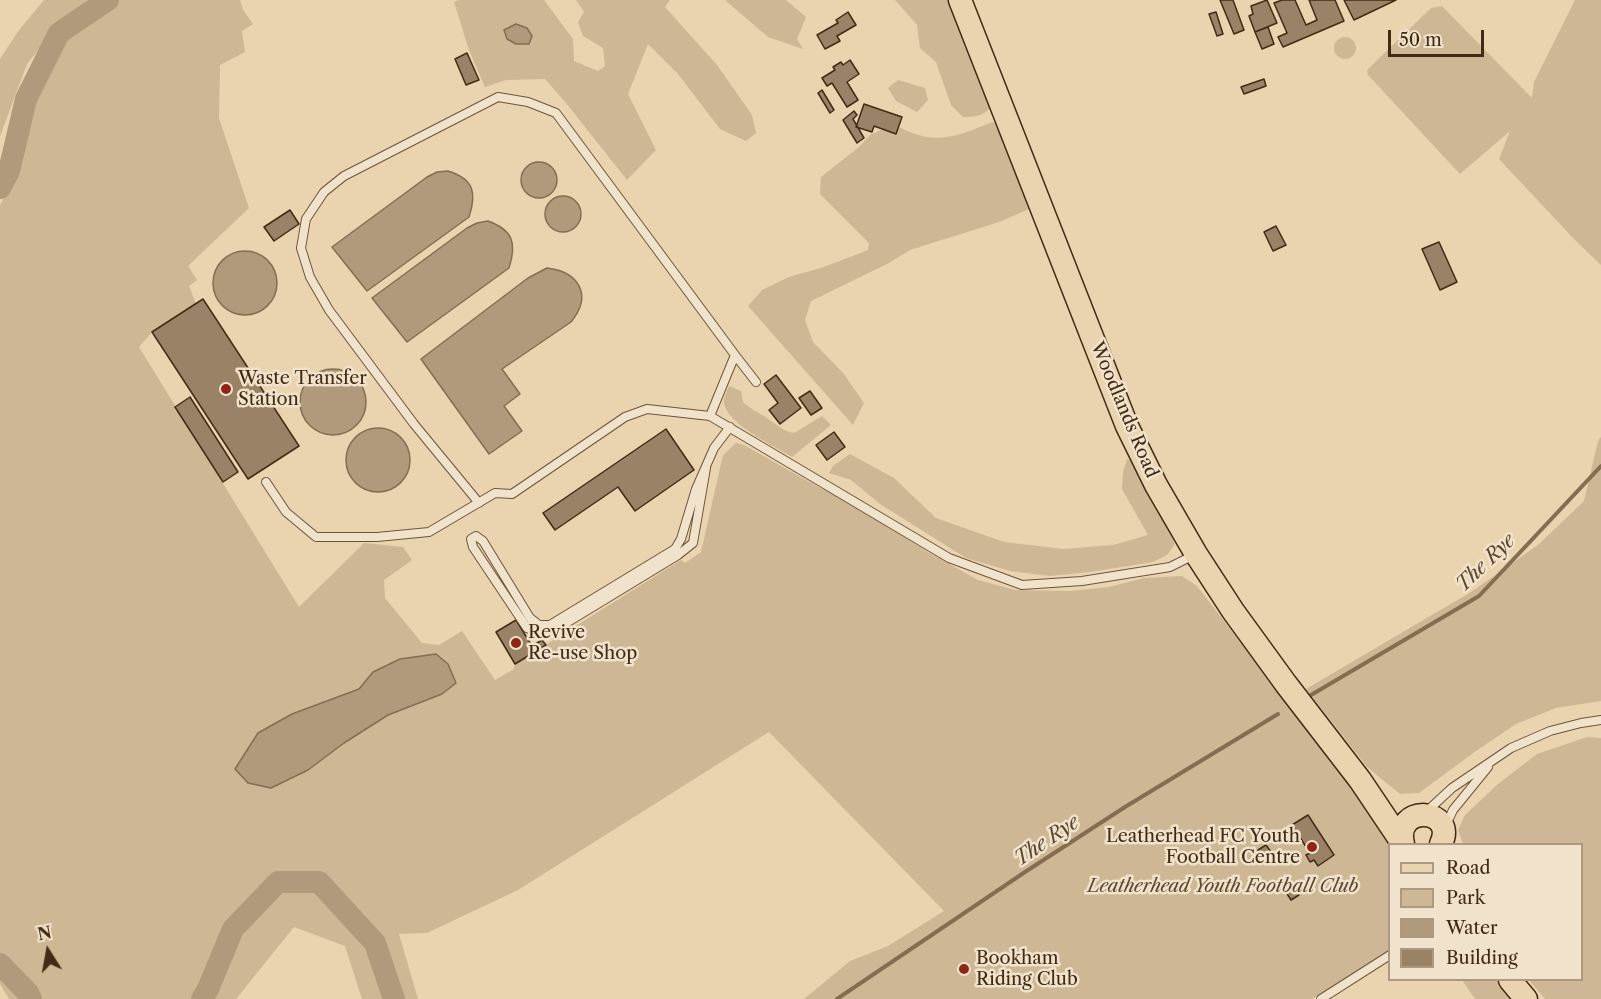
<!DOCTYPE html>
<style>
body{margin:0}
#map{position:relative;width:1601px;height:999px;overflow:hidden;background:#e9d4af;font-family:"Libre Caslon Text",serif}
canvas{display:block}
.legend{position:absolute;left:1388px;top:843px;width:195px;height:138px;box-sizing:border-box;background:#f1e3cb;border:2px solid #ab9982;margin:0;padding:8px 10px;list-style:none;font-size:18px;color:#432a15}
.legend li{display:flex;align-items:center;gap:12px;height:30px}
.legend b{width:30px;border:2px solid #ab9982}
.north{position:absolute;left:18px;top:921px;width:60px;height:60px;-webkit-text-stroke:4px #f1e3cb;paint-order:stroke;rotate:349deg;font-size:16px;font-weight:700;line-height:24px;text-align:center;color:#432a15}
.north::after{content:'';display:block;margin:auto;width:21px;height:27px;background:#432a15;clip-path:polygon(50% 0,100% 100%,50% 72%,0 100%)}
.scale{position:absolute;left:1388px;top:30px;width:96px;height:27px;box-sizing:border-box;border:3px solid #432a15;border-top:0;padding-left:8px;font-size:18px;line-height:21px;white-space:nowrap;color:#432a15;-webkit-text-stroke:4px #f1e3cb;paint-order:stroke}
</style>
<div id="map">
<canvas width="1601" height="999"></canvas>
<ul class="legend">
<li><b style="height:8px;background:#e9d4af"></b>Road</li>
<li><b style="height:16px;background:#cdb795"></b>Park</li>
<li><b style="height:16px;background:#b19a7b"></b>Water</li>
<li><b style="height:16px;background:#998265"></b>Building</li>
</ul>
<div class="north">N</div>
<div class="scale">50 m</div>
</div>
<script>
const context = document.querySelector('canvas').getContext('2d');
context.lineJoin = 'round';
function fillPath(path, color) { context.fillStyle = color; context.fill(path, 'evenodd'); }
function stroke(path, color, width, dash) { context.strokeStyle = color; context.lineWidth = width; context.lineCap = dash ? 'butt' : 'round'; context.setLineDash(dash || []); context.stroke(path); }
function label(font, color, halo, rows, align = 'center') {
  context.font = font + ' "Libre Caslon Text",serif'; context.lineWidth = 5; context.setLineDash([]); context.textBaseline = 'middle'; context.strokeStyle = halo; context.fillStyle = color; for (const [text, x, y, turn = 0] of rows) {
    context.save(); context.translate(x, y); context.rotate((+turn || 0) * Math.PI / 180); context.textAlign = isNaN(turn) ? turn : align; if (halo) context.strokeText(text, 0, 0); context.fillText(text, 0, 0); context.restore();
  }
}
fillPath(new Path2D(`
 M44,0H89L58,25L27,64L0,136V59L19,30Z
 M119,0H240L243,10L253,24L242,31L245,52L220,65L219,118L249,208L188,266L197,280L189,286L196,304L152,332L139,347L299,607L364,543L403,547L412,560L384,580L385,598L422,643L439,645L462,631L495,680L514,669L515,664L681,560L685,563L701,552L723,455L736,443L744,445L822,489L838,496L931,554L978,580L1015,590L1070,591L1109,587L1144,578L1182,576L1197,586L1396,844H1390L1389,951L1312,999H804L850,961L888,946L944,911L769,732L518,890L427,933L399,934L418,999H362L345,946L294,927L236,999H9L0,984V206L14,173L28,112L37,90L60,45L89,18Z
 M459,0H544L573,39L574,61L598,71L605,66L603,48L583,36L578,22L584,12L576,0H670L665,7L717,65L752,115L756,133L746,141L720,129L678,74L648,44L628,94L656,150L627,180L566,103L545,79L506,80L485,87L469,50L454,2Z
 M725,0H786L806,17L797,39L803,49L768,37Z
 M895,0H951L991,107C984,116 975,117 963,117L951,105L936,62L920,48L917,25Z
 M1575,0H1601V265L1574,239L1499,159L1510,131L1460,174L1368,75L1367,70L1431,8L1442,6L1532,98L1534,82Z
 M1334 48a11 11 0 1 1 22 0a11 11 0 1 1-22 0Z
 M898,80L925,88L928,100L917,112L896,101L888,88Z
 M992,122L998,124L1029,209L999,222L910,250L889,263L811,301L805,320L813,342L843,373L864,403L853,425L748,306L762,290L789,277L824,267L868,250L869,243L820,194L821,177L859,147L870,135L883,129L896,133L899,127C935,146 956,137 992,122Z
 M729,386L741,391L743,402C750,409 760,413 768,419C778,425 782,431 794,433L822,416L831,425L792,457C774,446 727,424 724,403C723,398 727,391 729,386Z
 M1601,437V701L1556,708L1516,724L1476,751L1419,793L1400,794L1367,767L1306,689L1471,592L1538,545L1584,501L1598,441Z
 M850,454L894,478L936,518L1004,542L1063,549L1113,545L1148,535L1122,489L1123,472L1127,459L1135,463L1175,544L1167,555L1153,562L1090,572L1050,576L1010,571L966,558L880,504L851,480L829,473L833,466Z
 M1587,737L1601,738V999H1545L1529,980H1582V844H1463L1458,830L1465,815L1498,784L1537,754Z
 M1462,980H1498L1512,999H1475Z`), '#cdb795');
const water = new Path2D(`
 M516,24L527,28L532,36L529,44H516L507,39L504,30Z
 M521 180a18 18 0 1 1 36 0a18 18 0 1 1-36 0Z
 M448,171C474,179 477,193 469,217L367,291L332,247L427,177L437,172Z
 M545 214a18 18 0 1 1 36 0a18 18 0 1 1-36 0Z
 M488,221C513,230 517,243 509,268L407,342L372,298L467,228L477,223Z
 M213 283a32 32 0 1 1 64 0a32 32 0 1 1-64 0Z
 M547,268C579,272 593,295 571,322L502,369L520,394L504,406L522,431L489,454L421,359L528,278Z
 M300 402a33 33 0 1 1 66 0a33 33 0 1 1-66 0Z
 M346 460a32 32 0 1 1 64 0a32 32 0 1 1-64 0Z
 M436,654L448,664L456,683L442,694L388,715L344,743L308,770L271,788L248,783L235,769L258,733L292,714L359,689L373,672L400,659Z`);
fillPath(water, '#b19a7b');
stroke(water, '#856d52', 1.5);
stroke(new Path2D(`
 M1311,695L1479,596L1601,466
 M837,999L1025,872L1125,807L1278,714`), '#856d52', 4);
stroke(new Path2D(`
 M0,188L9,171L26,99L59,33L108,0
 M0,964L28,993L31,999
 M202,999L208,989L233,929L278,882H319L375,943L394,999`), '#b19a7b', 22);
const building = new Path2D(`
 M1220,0H1233L1244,30L1234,34Z
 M1267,0L1277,23L1255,32L1249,16L1253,14L1251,6Z
 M1282,0H1295L1306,25L1317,20L1309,0H1335L1344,21L1283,47L1278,37L1287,33L1274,3Z
 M1344,0H1396L1354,20Z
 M848,12L856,25L837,36L840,41L825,49L817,35L838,23L836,20Z
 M1216,12L1223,34L1217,36L1209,14Z
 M1268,27L1274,44L1262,49L1255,32Z
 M467,53L479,80L466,85L455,59Z
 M850,60L859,74L847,82L858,100L847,107L832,83L827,86L822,78L835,70L833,67L841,62L843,65Z
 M1264,79L1266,86L1244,94L1241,87Z
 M822,90L834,110L830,113L818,93Z
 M864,104L902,117L896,134L874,126L872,132L856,127Z
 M854,111L857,115L853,119L864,138L857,143L843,120Z
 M290,210L299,224L274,241L264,227Z
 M1276,226L1286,245L1273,251L1264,232Z
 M1439,242L1457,282L1440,290L1422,249Z
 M203,299L299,446L248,479L152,332Z
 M776,375L801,408L780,424L769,410L778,403L764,384Z
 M810,391L822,408L811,415L799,398Z
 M190,397L238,472L223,482L175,407Z
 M666,429L694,470L635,511L618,487L555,530L543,513Z
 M834,432L845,447L827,460L816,445Z
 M516,620L532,646L542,640L546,645L515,664L496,632Z
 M1308,815L1334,855L1318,866L1314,860L1310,862L1306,855L1310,853L1292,825Z
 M1266,845L1274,856L1266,862L1258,850Z
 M1292,884L1299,895L1291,900L1284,889Z`);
fillPath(building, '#998265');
stroke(building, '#432a15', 1.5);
const lane = new Path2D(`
 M735,355L756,382
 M706,468L693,543L678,555L553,631L542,634L527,628L473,547L471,539L476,536L483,541L530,618L539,625H550L675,549L681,539L696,489L714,448L730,427
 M266,482L286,512L316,537H377L429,532L495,493L512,494L625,417L647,409L710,416L949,558L1022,585L1082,581L1170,567L1194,555
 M479,503L414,424L329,310L310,277L301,248L306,219L324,192L344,176L498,97L528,102L556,113L735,355L710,416
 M1425,813L1452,788L1511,748L1550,731L1581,723L1601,720
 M1446,825L1453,810L1488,767
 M1321,999L1390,955`);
const primary = new Path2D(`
 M960,0L1127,426L1156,485L1196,554L1233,611L1286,684L1360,780L1403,844
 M1403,844C1393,803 1458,808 1441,844
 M1510,980L1526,999`);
stroke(lane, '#6c543c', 10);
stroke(primary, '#432a15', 25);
stroke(lane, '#f1e3cb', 8);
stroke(primary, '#e9d4af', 22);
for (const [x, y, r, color] of [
 [226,389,6,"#8f2418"],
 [516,643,6,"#8f2418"],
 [1312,847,6,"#8f2418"],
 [964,969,6,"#8f2418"]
]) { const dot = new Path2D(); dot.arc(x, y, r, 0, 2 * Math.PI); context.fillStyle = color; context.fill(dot); stroke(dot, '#f1e3cb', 2); }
label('18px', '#432a15', '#f1e3cb', [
 ["Waste Transfer",238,379],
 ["Station",238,400],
 ["Revive",528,633],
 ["Re-use Shop",528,654],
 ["Leatherhead FC Youth",1300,837,"right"],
 ["Football Centre",1300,858,"right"],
 ["Bookham",976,959],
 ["Riding Club",976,980]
], 'left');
label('18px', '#432a15', '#f1e3cb', [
 ["Woodlands Road",1124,410,67]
]);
label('italic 18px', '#5f462f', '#f1e3cb', [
 ["Leatherhead Youth Football Club",1223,887]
]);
label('italic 20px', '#5e462e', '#f1e3cb', [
 ["The Rye",1486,563,-44],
 ["The Rye",1047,841,-34]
]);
</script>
